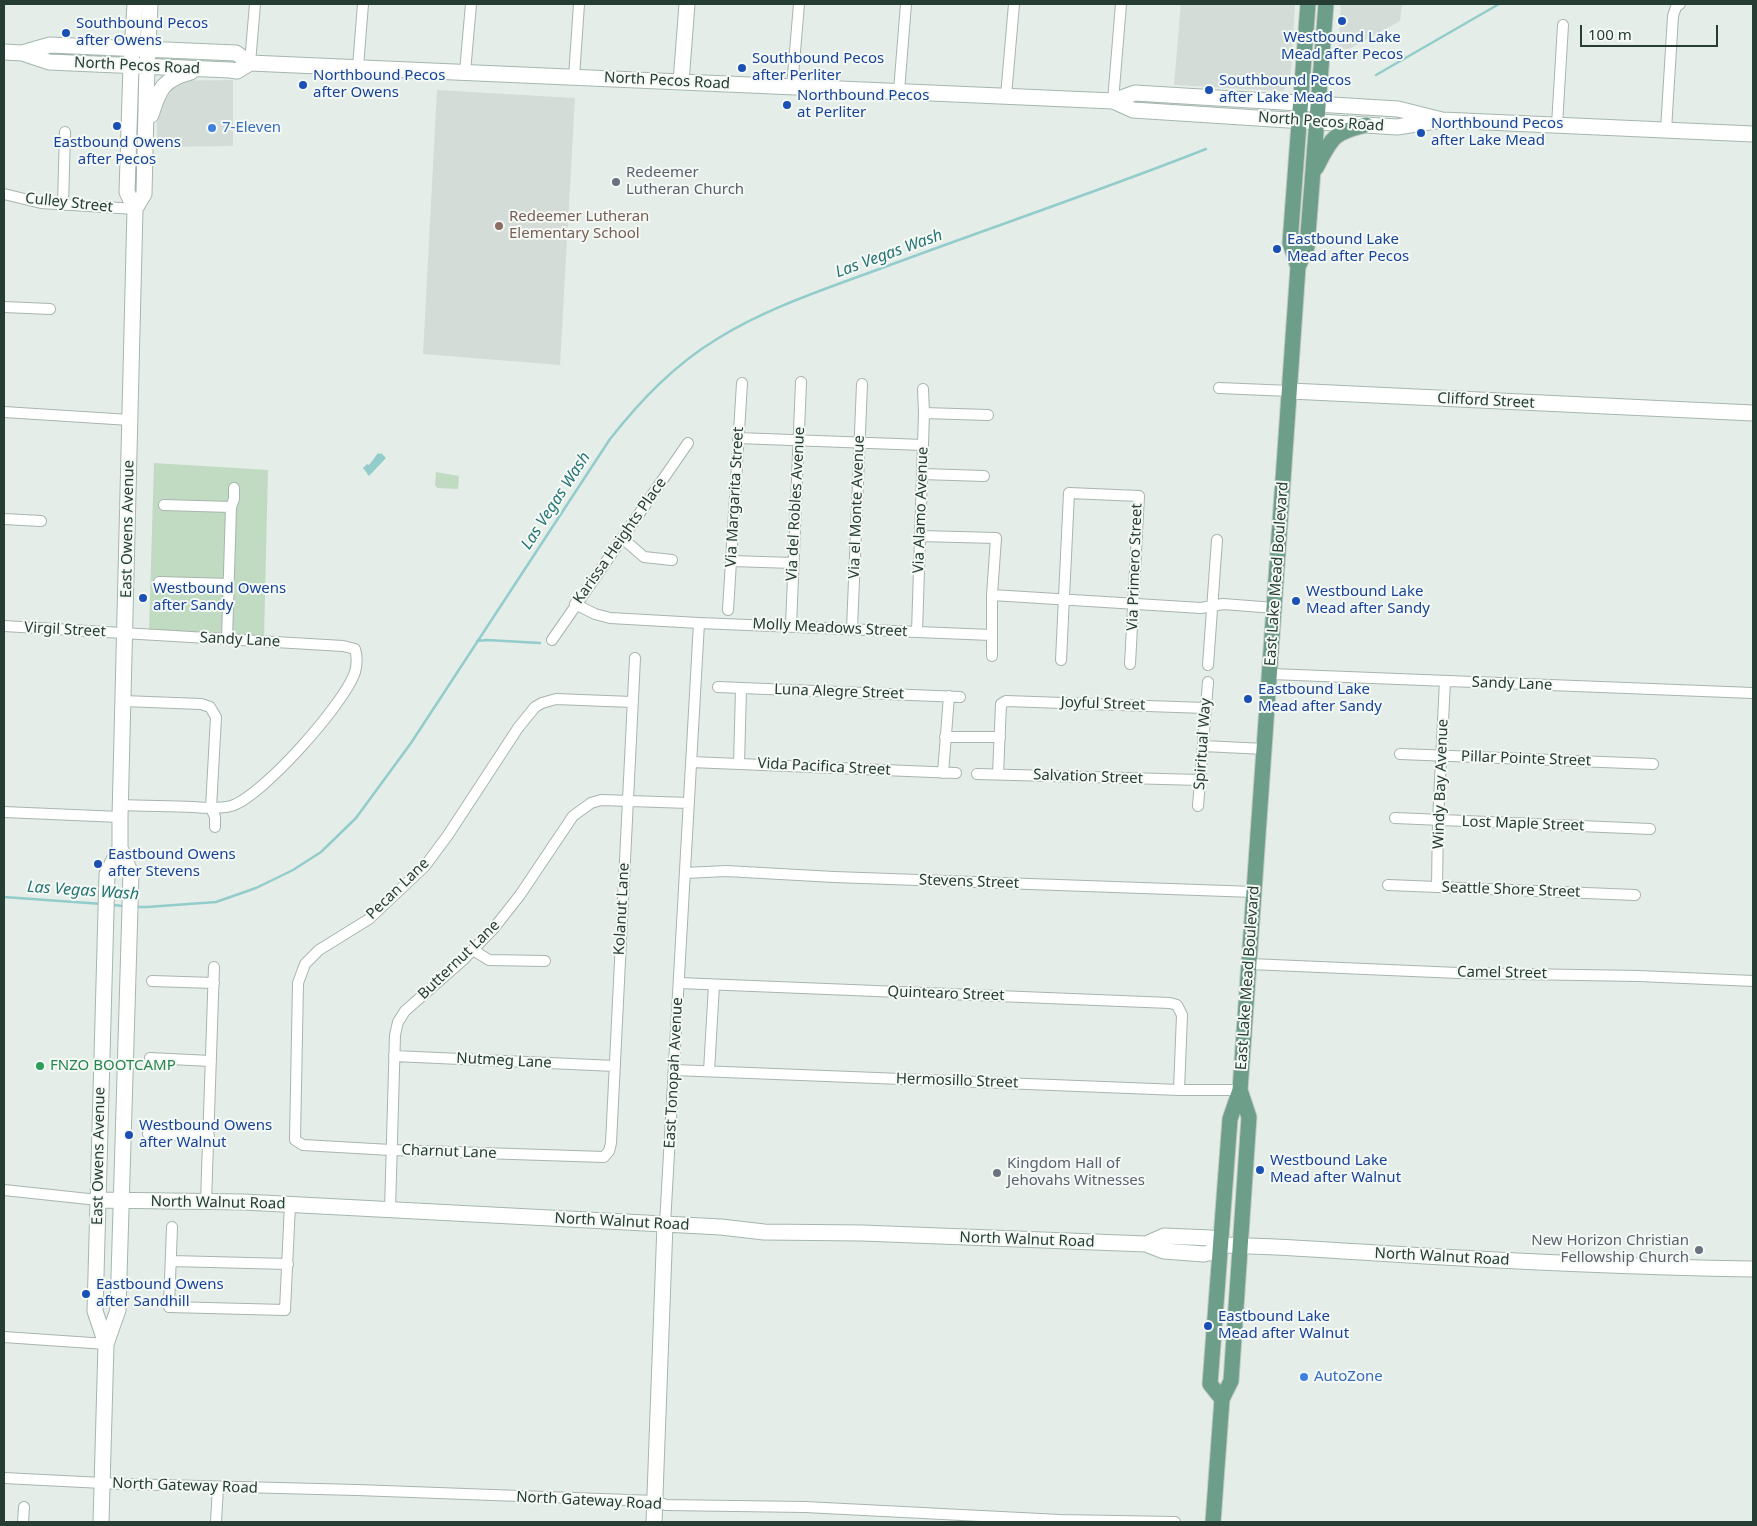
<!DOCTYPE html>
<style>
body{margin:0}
#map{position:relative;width:1757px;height:1526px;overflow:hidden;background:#e5ede8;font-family:"Noto Sans",sans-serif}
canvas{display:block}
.frame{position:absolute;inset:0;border:5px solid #253d32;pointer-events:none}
.scale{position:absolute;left:1580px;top:25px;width:138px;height:22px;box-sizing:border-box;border:2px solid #253d32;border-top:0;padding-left:6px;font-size:15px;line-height:18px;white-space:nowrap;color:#253d32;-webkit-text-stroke:4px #f5f9f6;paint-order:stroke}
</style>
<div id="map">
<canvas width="1757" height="1526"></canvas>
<div class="frame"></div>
<div class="scale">100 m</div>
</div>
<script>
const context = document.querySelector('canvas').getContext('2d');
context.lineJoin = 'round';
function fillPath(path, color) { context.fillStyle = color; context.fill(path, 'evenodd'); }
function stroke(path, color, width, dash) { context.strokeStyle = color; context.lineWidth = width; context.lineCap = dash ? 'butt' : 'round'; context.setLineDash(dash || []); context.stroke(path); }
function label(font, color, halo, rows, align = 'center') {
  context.font = font + ' "Noto Sans",sans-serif'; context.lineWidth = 4; context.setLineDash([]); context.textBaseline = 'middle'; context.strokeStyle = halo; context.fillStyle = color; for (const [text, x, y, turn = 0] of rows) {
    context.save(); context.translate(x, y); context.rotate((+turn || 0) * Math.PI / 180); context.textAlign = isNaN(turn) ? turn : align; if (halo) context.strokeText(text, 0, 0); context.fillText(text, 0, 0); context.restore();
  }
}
fillPath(new Path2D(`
 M1181,4H1295L1291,71L1289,82L1283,91L1174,85Z
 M1341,4H1402L1400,21L1338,55Z
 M233,80V146L157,147V81Z
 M437,90L575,98L560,365L423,354Z`), '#d3dcd6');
fillPath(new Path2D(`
 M154,463L268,470L264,638L149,631Z
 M436,472L459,476L458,489L437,488L435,485Z`), '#c0dbc2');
fillPath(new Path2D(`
 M378,453L380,454L381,453L386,458L369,476L363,468L367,464L369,465Z`), '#92cccb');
stroke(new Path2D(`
 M1376,75L1499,4
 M477,641L487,640L540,643
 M4,897L102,904
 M112,905L124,906
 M135,907H147L216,902L256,888L293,870L321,852L356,818L411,743L610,439C641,400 674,365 717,339C770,306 832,287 890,265C995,226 1102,190 1206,149`), '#92cccb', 2.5);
const street = new Path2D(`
 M250,63L255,4
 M358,67L363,4
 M465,72L471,4
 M574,77L579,4
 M792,87L799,4
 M899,91L906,4
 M1006,96L1014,4
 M1113,101L1121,4
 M1557,125L1563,25
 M1666,130L1673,16L1676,7L1680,4
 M4,194L41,203L135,209
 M63,205L65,132
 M4,307L50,309
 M1219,388L1290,391
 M4,412L130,420
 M924,413L988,415
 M738,438L923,445
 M922,474L984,476
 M164,505L231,507
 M4,519L41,521
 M920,536L996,538L992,595V656
 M622,538L644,557L672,560
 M732,561L793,563
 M159,582L229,584
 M992,595L1201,608L1223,604L1275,608
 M575,604L595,614L610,618L699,623L991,635
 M728,610L742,383
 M4,626L343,646L355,649C357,656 357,665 355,672C345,703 262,797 231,806C219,809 205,808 193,807C169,806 145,806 121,805
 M791,626L801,382
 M852,629L862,384
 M917,632L924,413L923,389
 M227,639L231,507L234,499V488
 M552,640L688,443
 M1061,660L1069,493L1139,496L1130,664
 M1208,665L1217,540
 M1271,674L1753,693
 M718,687L960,697
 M123,701L201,704L210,707L216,717L211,808L215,817V827
 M632,702L556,699L542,703L535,707L518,728L448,835L425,866L369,919L319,950L305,964L298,983L295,1140L303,1145L391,1150L604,1157L609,1151L611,1143L635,658
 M945,737H1000
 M1203,746L1265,749
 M1400,754L1653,764
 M691,762L956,773
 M739,764L741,689
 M943,773L949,696
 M977,774L1200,780
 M998,774L1001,704L1006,701L1205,708
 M1198,806L1208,682
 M4,812L120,817
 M1395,818L1650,829
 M685,873L726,871L834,877L1254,892
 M1388,885L1635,895
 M1437,887L1438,820L1445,681
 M473,950L489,960L545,961
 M1250,964L1458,973L1639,976L1753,981
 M152,981L214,983
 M679,983L1170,1003L1177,1005L1182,1015L1179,1090
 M394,1056L615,1066
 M150,1058L211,1061
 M674,1070L1179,1090H1240
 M709,1071L714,985
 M148,1134L209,1136
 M4,1190L98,1200
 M206,1202L214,967
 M390,1210L395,1035L398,1022L405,1011L463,960L494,928L520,895L573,816L591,803L601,800L689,803
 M665,1224L699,623
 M172,1227L169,1307L285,1310L290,1204
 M171,1261L288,1264
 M4,1337L106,1344
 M4,1478L122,1484L357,1490L655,1501L666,1505L805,1507L1060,1520L1175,1522
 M23,1522L24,1507
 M216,1522L218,1487`);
const secondary = new Path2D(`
 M135,4L131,66L127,192L135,209
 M4,52L22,53L49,62L230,70L237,71L250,63
 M22,53L50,45L236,53L250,63L1113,101L1135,93L1398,109L1442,120
 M681,82L687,4
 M1113,101L1133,110L1397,127L1442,120L1753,134
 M151,115C159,89 163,79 191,72
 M1290,391L1753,413
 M98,1200L244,1202L721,1227L764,1232L862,1233L1146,1244L1164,1251L1204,1254L1209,1253L1221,1245
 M1146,1244L1164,1236L1211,1238L1221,1245C1273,1246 1325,1250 1376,1253C1502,1261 1627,1267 1753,1269
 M106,1344L95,1311L107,874L120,848
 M101,1522L106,1344L118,1310L131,874L120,848V817L135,209L144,194L147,66L150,4
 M654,1522L665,1224`);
const primary = new Path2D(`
 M1316,168C1332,138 1332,133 1366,125
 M1298,267L1290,243L1308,4
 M1222,1399L1210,1384L1230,1119L1240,1090L1298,267L1307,247L1326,4
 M1213,1522L1222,1399L1231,1381L1249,1117L1240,1090`);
stroke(street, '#a8b5ae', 12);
stroke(secondary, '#a4b7ad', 17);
stroke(primary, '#c2c9c6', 17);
stroke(street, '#fff', 10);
stroke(secondary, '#fff', 15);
stroke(primary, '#6d9e89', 15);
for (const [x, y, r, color] of [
 [1342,21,5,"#1a4fb4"],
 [66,33,5,"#1a4fb4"],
 [742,68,5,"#1a4fb4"],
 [303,85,5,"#1a4fb4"],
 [1209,90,5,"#1a4fb4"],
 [787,105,5,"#1a4fb4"],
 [117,126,5,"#1a4fb4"],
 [212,128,5,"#3f7fe0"],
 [1421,133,5,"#1a4fb4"],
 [616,182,5,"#6b7280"],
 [499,226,5,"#8d6e63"],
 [1277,249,5,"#1a4fb4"],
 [143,598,5,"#1a4fb4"],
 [1296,601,5,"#1a4fb4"],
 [1248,699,5,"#1a4fb4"],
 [98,864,5,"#1a4fb4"],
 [40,1066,5,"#2e9e5b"],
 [129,1135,5,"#1a4fb4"],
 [1260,1170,5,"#1a4fb4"],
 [997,1173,5,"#6b7280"],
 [1699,1250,5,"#6b7280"],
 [86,1294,5,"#1a4fb4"],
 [1208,1326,5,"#1a4fb4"],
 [1304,1377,5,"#3f7fe0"]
]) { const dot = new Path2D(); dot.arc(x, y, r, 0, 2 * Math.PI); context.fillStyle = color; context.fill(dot); stroke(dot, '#f5f9f6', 2); }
label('15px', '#164399', '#f5f9f6', [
 ["Southbound Pecos",76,24],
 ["after Owens",76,41],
 ["Westbound Lake",1342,38,"center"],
 ["Mead after Pecos",1342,55,"center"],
 ["Southbound Pecos",752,59],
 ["after Perliter",752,76],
 ["Northbound Pecos",313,76],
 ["after Owens",313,93],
 ["Southbound Pecos",1219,81],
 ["after Lake Mead",1219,98],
 ["Northbound Pecos",797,96],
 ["at Perliter",797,113],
 ["Northbound Pecos",1431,124],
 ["after Lake Mead",1431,141],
 ["Eastbound Owens",117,143,"center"],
 ["after Pecos",117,160,"center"],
 ["Eastbound Lake",1287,240],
 ["Mead after Pecos",1287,257],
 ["Westbound Owens",153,589],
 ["after Sandy",153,606],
 ["Westbound Lake",1306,592],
 ["Mead after Sandy",1306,609],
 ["Eastbound Lake",1258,690],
 ["Mead after Sandy",1258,707],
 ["Eastbound Owens",108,855],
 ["after Stevens",108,872],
 ["Westbound Owens",139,1126],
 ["after Walnut",139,1143],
 ["Westbound Lake",1270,1161],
 ["Mead after Walnut",1270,1178],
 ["Eastbound Owens",96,1285],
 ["after Sandhill",96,1302],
 ["Eastbound Lake",1218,1317],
 ["Mead after Walnut",1218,1334]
], 'left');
label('15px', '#253d32', '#f5f9f6', [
 ["North Pecos Road",137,66,3],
 ["North Pecos Road",667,81,3],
 ["North Pecos Road",1321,122,4],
 ["Culley Street",69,203,6],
 ["Clifford Street",1486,401,3],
 ["Via Margarita Street",735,497,-87],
 ["Via del Robles Avenue",796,504,-87],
 ["Via el Monte Avenue",857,507,-88],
 ["Via Alamo Avenue",921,510,-88],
 ["East Owens Avenue",128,529,-89],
 ["Karissa Heights Place",620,541,-55],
 ["Via Primero Street",1135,567,-88],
 ["East Lake Mead Boulevard",1277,574,-86],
 ["Molly Meadows Street",830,628,3],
 ["Virgil Street",65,630,3],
 ["Sandy Lane",240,640,3],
 ["Sandy Lane",1512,684,2],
 ["Luna Alegre Street",839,692,2],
 ["Joyful Street",1103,704,2],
 ["Spiritual Way",1203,744,-86],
 ["Pillar Pointe Street",1526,759,2],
 ["Vida Pacifica Street",824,767,3],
 ["Salvation Street",1088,777,2],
 ["Windy Bay Avenue",1441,784,-88],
 ["Lost Maple Street",1523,824,2],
 ["Stevens Street",969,882,2],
 ["Pecan Lane",398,889,-44],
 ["Seattle Shore Street",1511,890,2],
 ["Kolanut Lane",622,909,-87],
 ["Butternut Lane",459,960,-44],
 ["Camel Street",1502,973,1],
 ["East Lake Mead Boulevard",1248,978,-86],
 ["Quintearo Street",946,994,2],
 ["Nutmeg Lane",504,1061,3],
 ["East Tonopah Avenue",674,1073,-87],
 ["Hermosillo Street",957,1081,2],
 ["Charnut Lane",449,1152,2],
 ["East Owens Avenue",99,1156,-89],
 ["North Walnut Road",218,1203,1],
 ["North Walnut Road",622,1222,3],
 ["North Walnut Road",1027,1240,2],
 ["North Walnut Road",1442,1257,3],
 ["North Gateway Road",185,1486,2],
 ["North Gateway Road",589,1501,3]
]);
label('15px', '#366cbe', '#f5f9f6', [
 ["7-Eleven",222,128],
 ["AutoZone",1314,1377]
], 'left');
label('15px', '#5b616d', '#f5f9f6', [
 ["Redeemer",626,173],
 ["Lutheran Church",626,190],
 ["Kingdom Hall of",1007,1164],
 ["Jehovahs Witnesses",1007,1181],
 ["New Horizon Christian",1689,1241,"right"],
 ["Fellowship Church",1689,1258,"right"]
], 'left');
label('15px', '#785e54', '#f5f9f6', [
 ["Redeemer Lutheran",509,217],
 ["Elementary School",509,234]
], 'left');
label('15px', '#27864d', '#f5f9f6', [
 ["FNZO BOOTCAMP",50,1066]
], 'left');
label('italic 16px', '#257473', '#f5f9f6', [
 ["Las Vegas Wash",889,254,-20],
 ["Las Vegas Wash",556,501,-57],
 ["Las Vegas Wash",83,891,4]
]);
</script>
